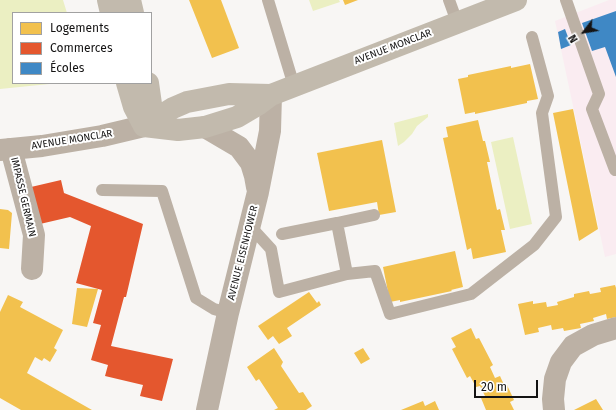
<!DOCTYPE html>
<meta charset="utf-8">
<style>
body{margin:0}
#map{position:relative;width:616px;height:410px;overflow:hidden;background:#f8f6f4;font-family:"Fira Sans",sans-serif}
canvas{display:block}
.legend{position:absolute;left:12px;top:12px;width:140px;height:72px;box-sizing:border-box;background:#fff;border:1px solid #a1a1a1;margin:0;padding:5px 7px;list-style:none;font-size:12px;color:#141313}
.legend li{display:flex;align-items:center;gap:8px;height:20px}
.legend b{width:20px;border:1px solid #a1a1a1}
.north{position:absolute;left:564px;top:12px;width:40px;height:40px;-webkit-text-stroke:3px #fff;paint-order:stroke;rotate:239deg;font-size:11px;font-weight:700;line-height:16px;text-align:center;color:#141313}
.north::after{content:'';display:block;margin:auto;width:14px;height:18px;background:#141313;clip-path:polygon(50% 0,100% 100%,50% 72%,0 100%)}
.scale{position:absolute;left:474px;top:380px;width:64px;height:18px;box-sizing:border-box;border:2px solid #141313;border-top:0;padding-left:5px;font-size:12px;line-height:14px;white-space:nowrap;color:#141313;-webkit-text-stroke:3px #fff;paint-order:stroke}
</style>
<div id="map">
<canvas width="616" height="410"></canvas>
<ul class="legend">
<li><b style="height:11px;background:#f2c14e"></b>Logements</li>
<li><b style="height:11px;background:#e4572e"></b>Commerces</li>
<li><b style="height:11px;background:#3f88c5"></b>Écoles</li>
</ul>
<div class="north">N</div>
<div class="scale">20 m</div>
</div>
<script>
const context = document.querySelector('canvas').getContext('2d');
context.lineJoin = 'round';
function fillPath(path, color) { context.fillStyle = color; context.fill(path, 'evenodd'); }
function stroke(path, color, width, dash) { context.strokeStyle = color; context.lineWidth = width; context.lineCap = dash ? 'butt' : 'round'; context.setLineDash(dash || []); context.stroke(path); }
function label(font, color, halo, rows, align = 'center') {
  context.font = font + ' "Fira Sans",sans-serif'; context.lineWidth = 4; context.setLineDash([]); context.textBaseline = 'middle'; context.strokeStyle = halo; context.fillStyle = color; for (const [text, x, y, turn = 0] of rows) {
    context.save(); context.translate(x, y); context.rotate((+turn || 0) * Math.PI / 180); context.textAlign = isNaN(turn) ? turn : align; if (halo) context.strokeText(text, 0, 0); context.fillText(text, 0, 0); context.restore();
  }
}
fillPath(new Path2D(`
 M609,0H616V254L605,257L555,21Z`), '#faecf1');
fillPath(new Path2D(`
 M0,0H63L67,13H13V83H59L0,89Z
 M309,0H339L340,2L313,11Z
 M428,114V117L417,126L412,134L404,142L398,146L394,123Z
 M513,137L532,224L510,229L491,142Z`), '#ebefc2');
fillPath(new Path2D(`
 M189,0H221L239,48L212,58Z
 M343,0H358L345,5Z
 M530,64L538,99L527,101V103L475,114V112L465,114L458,79L468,77V75L511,66V68Z
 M573,109L598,229L579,241L553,113Z
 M478,120L483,141H485L490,162H487L497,210L500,209L505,230H501L506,252L473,259L471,248L467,250L443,138L448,137L446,127Z
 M382,140L396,212L379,215L377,202L329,211L317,153Z
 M0,209L8,210L12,213L9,249L0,248Z
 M455,251L463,287L451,290L452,291L400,302V300L390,302L383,267Z
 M615,285L616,288V317L607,319L606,314L593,318L594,321L580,324L581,328L564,331L563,328L552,330L551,325L538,328L539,332L525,335L518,304L533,301V304L546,302L547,307L558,305L557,302L574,297V294L589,291L590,294L601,292L600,288Z
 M77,288L98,289L87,327L72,324Z
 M309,292L317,303L319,301L321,305L287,328L292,336L279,344L273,336L268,340L258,326Z
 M8,295L23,302L20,307L63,330L54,348L57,350L50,362L44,358L42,361L35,357L27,373L92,410H21L0,398V312Z
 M471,328L476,339L479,338L493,365L490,367L495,378L500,376L505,387L507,385L514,400L510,402L514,410H486L481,398L485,396L480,386L476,387L470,376L467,378L452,349L456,347L451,338Z
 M274,348L283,362L281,366L299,393L303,392L312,406L306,410H274L278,408L259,379L256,381L247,367Z
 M363,348L370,359L361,364L354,353Z
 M596,399L603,410H574Z
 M423,401L425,406L435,401L439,410H401Z`), '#f2c14e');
fillPath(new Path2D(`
 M61,180L64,193L143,224L126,297H124L111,346L173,359L162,401L140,396L143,385L105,376L108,365L91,360L101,325L93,323L102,290L76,283L91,226L70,217L40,224L31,187Z`), '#e4572e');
fillPath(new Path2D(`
 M616,11V77L605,47L592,51L582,23Z
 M565,29L571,45L561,49L558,32Z`), '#3f88c5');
stroke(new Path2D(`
 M268,0L294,86
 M449,0L457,22
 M566,0L599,94L592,109L615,170
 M102,190L162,191L196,298L214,309L228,313
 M337,223L374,215
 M249,225L271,249L279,292L347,274L337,223L282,234
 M347,274L375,271L390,314L471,294L534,245L556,217L542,113L548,96L532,37`), '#bcb1a5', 12);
stroke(new Path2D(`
 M11,149L34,235L32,269
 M554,410L553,399L555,379L561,362L573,346L593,335L616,328`), '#bcb1a5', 22);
stroke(new Path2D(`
 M205,127L239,147L251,163L255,176L257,187
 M0,150L42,146L102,136L144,126
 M207,410L228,313L258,192L270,131L271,95`), '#bcb1a5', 22);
stroke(new Path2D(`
 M108,0L111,13
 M130,0L133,13
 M127,83L134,107L144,126
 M144,126L178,130L205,127L237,117L259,104L271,95L516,0
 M144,126L173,108L187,102L229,94L271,95
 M144,126L151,104L148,83`), '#c2baad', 22);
label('10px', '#141313', '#fff', [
 ["AVENUE MONCLAR",393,47,-21],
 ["AVENUE MONCLAR",72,140,-9],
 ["IMPASSE GERMAIN",23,197,77],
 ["AVENUE EISENHOWER",243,253,-76]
]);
</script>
